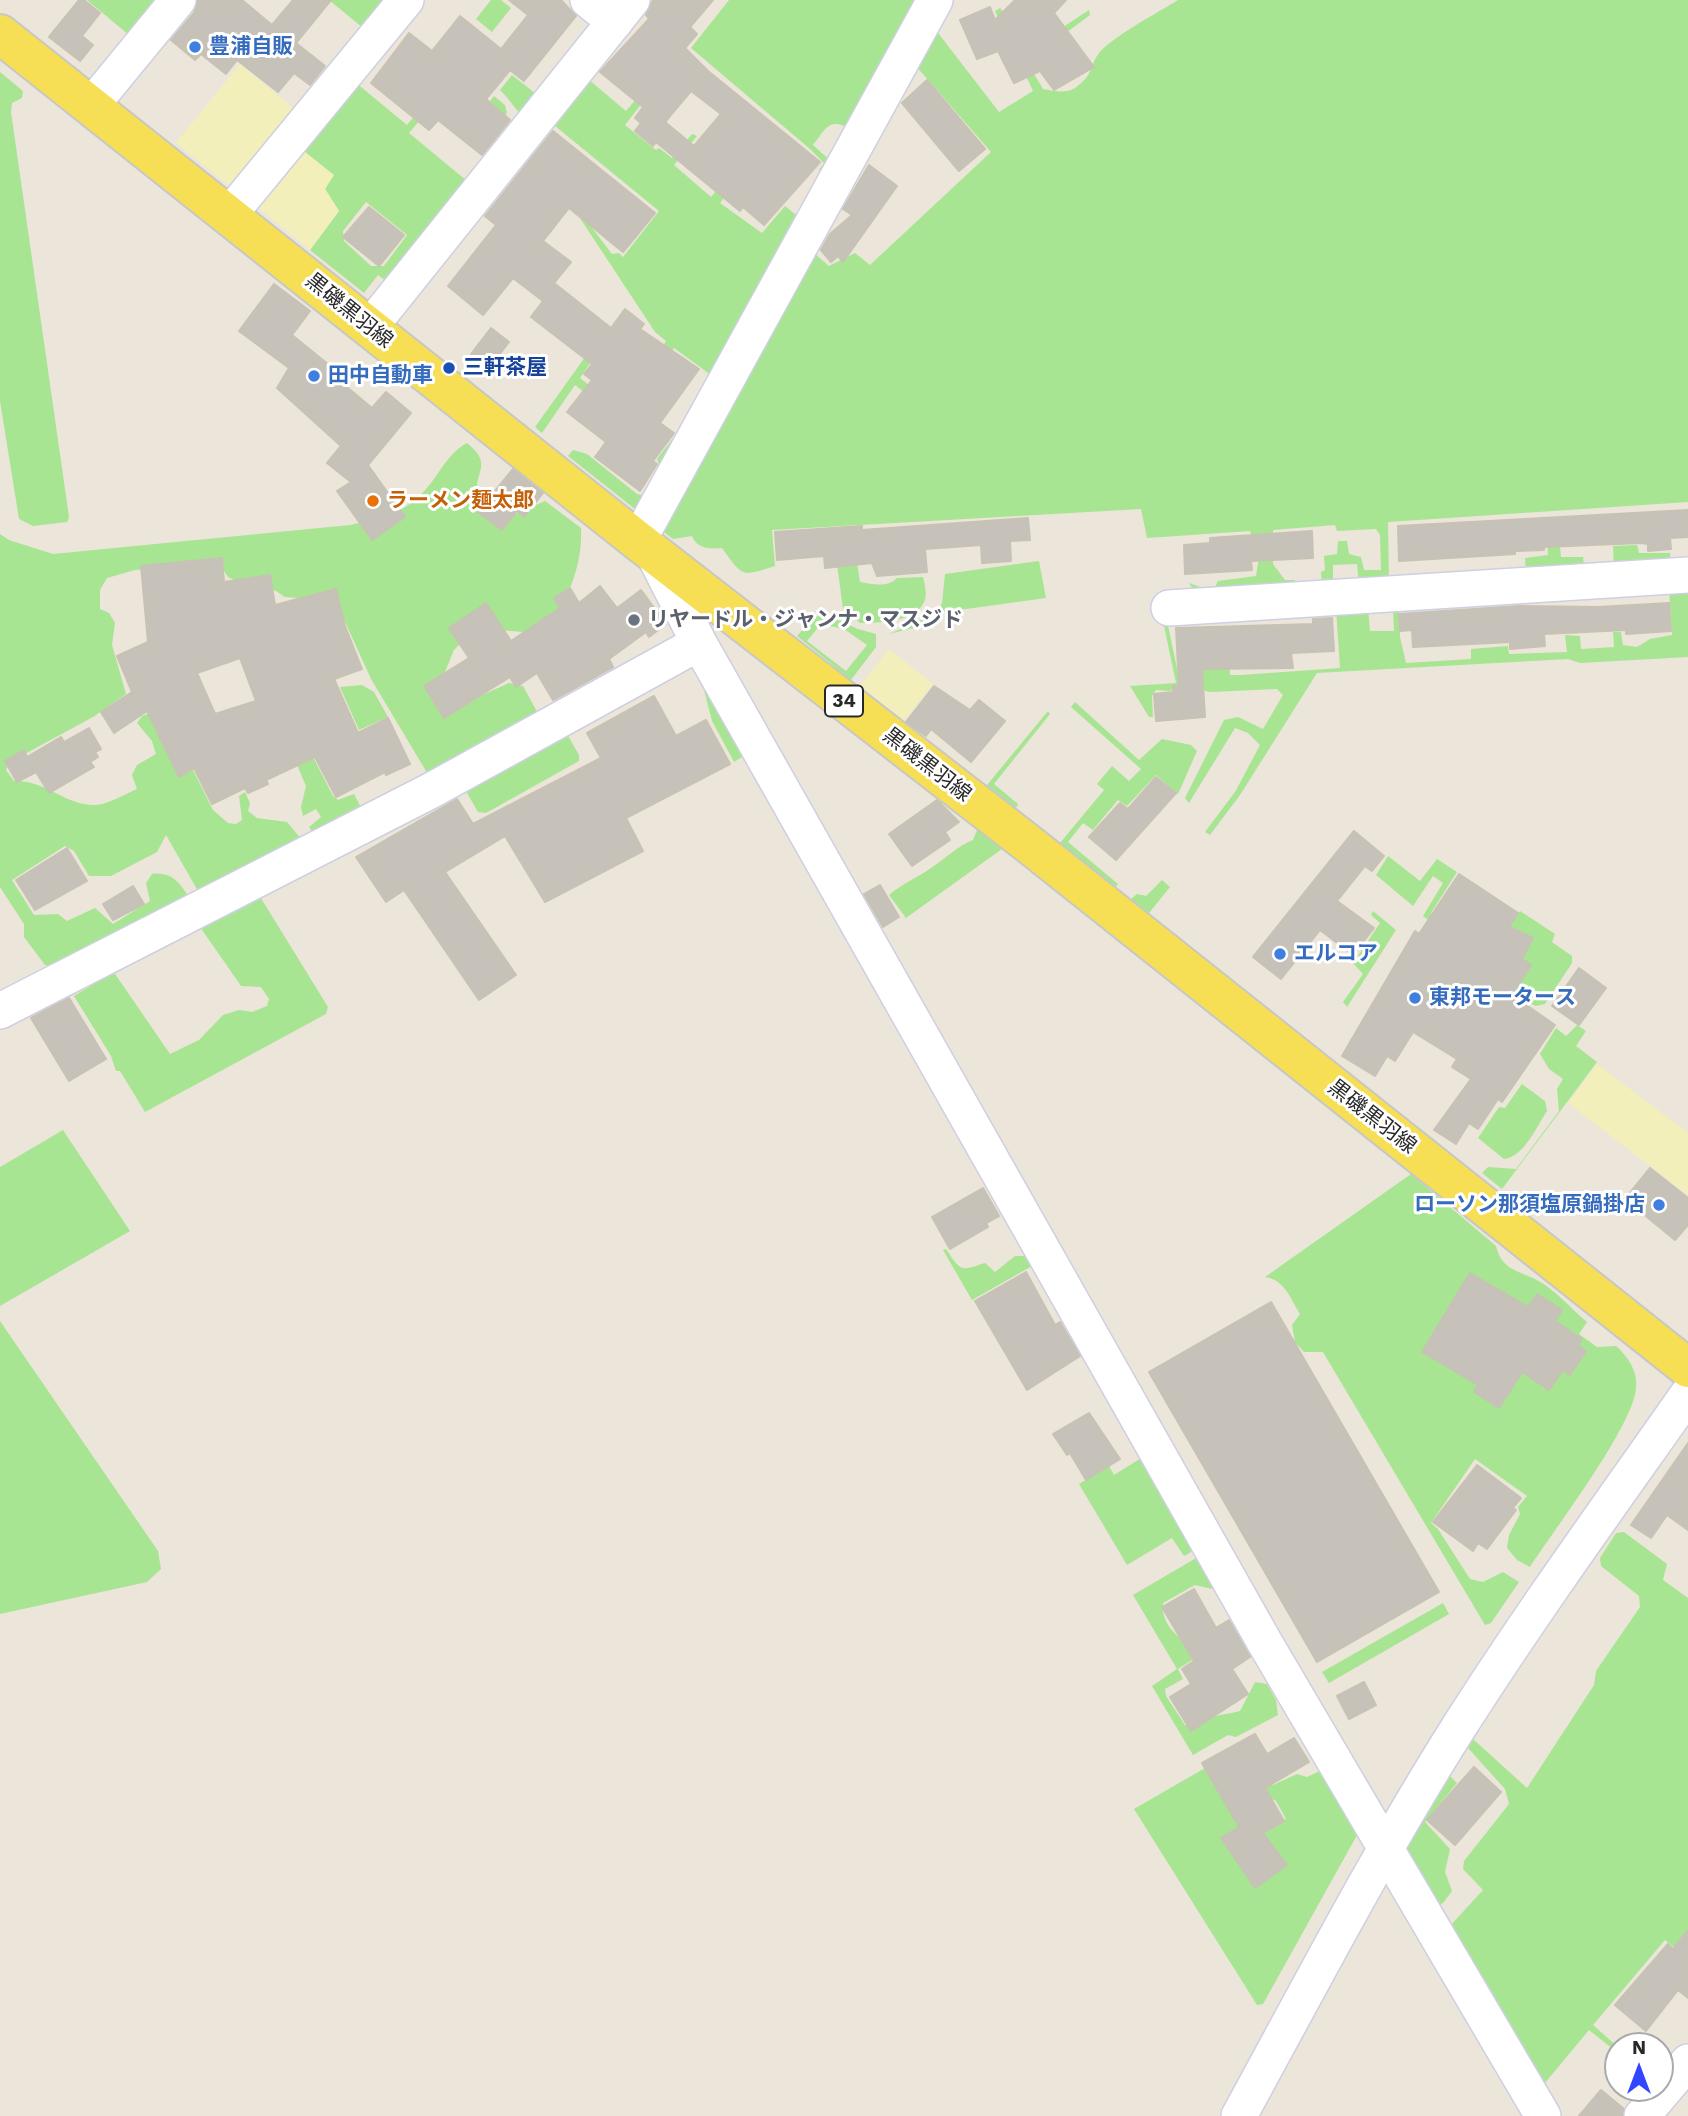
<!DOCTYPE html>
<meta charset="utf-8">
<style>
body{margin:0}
#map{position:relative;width:1688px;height:2116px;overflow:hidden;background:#ece5d9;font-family:"Work Sans",sans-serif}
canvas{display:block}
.north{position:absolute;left:1604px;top:2032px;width:70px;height:70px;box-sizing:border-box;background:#fff;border:2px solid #a9a9a9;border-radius:50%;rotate:0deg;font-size:19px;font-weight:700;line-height:28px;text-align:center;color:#282828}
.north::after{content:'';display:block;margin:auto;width:24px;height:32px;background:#3346ff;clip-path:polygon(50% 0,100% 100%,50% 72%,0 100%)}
</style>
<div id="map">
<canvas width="1688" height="2116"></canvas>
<div class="north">N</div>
</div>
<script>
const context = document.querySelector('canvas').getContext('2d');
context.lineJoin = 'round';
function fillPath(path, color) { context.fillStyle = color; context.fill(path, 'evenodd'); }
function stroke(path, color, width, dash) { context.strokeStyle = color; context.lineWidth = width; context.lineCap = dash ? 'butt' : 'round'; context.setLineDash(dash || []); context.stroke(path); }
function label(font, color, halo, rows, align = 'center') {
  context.font = font + ' "Work Sans","Noto Sans JP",sans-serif'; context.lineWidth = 6; context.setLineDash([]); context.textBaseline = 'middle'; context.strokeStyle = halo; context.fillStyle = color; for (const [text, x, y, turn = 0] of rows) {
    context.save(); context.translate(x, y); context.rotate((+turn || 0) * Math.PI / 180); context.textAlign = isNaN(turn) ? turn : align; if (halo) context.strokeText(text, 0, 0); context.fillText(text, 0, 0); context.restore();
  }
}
fillPath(new Path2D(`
 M87,0H167L135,40Z
 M329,0H394L368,32Z
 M491,0H501L511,8L492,32L476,19Z
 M729,0H925L852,129C828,118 828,126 813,145L834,164L827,177L819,170L824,163L810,149L691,48Z
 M1178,0H1688V502L1388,522L1389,582L1359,584L1357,564L1333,565V586L1322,587L1321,572L1325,570L1324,556L1337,554L1338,541H1347L1349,554L1361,557L1364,570H1381L1380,535L1376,529L1337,531L1335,525L1273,530V564L1285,580H1295L1296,587L1195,593L1189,583L1206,589L1215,587L1218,581L1256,576L1259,557L1250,531L1147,538L1141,509L772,530L775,566C741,577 743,577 722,548C710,549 697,549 692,536L673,539L661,530L815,254L829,266L855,253L870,265L991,152L915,65L935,29L999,112L1033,91L995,11L1000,8L1010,20L1054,33L1089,10L1090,15L1027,62L1043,89C1054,91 1065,94 1075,88C1094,75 1089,66 1099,53C1112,37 1159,12 1178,0Z
 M448,63L461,74L451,86L482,112L494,96L505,105L507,113L493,131L444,92L409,133L473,186L391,285L378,275L364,293L310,250L339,211L325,189L333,175L300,148L355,82L407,125L436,90L430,84ZM366,202L407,235L384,266H371L344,241L343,231Z
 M0,72L23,91L22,98L12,103L11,112L69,517L67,522L33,526L19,519L0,401Z
 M512,75L541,98L525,118C514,109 510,99 500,90Z
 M588,79L626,111L641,93L646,98L625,125L656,150L659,148L672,158L692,134L697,136L674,165L711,197L733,170L745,171L720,203L762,233L785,206L801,219L715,378L674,348L647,394L638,388L666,341L655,332L574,209L579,211L612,254L619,253L623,257L659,211L549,121Z
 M593,346L599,350L580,378L614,405L609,412L575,385L542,433L535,427Z
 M674,437L680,441L640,513L568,456L573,450L587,454L637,494L642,495L661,470L657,459Z
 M467,443C494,465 474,470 477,497L506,518L545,501L581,528C583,567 566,601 547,634L475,628L454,650L440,684L453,708L509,683L523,686L541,719L429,776L371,679L341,613L320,600L285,597L276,591L238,582L228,577L218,562L135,570L107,578L100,590V609L109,613L115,623L112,645L126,694L93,717L10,762L6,770L14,781C47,780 65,806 96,805C109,804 125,794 137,789L132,775L137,765L156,754L152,741L137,723L142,716L162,708L213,810L228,823L236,824L242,820L239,796L245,792L250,803L248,811L257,818L287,822L307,846L202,898L166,835L157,852L111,876H89L74,851L65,846L12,880L34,915L58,914L67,921L95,908L113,924L150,901L146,883L152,874C175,871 181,886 193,903L53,966L45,965L24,937V924L0,887V534L9,540L53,554L350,525C373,520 398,515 416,499C437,482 444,455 467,443Z
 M1558,527L1561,557H1583L1584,566L1526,576L1525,558L1548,555L1547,538Z
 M1637,545L1639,553H1670L1671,568L1634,570L1632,560L1619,561V572L1614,570L1613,546Z
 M836,557H856L860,582C873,584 887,588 897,578L923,577C925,585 928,597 923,604C913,622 878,623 860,623L843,609Z
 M1039,561L1046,598L937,613L933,623L889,634L937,613L942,603L945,574Z
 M1688,589V657L1580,663L1568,659L1317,673L1240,795L1210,835L1205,832L1235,792L1260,745L1248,733L1235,728L1189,803L1185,798L1224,720L1238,717L1263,729L1283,695L1277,689L1210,692L1205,691L1202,684L1173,686L1171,691L1156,690L1152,696L1153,717H1149L1130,686L1176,683L1163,621H1167L1179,678L1191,671L1219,668L1229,652L1230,675H1241L1340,668L1336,609L1368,608L1370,631H1394L1393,605H1399L1400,637L1406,663L1471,659V649L1508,646L1509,654L1567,652L1565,635L1580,636L1581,649L1614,647L1613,632H1621L1623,645L1637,647L1650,639L1672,635L1669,590Z
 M825,614L858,629L876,634V647L851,680L797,636L814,617ZM821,624L844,629L867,645L846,671L807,641Z
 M689,662L696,663L747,754L734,762L712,721L704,690Z
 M362,685L374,692L388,717L359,730L340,687Z
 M1075,702L1139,760L1162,739L1191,745L1197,751L1178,794L1156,775L1127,806L1118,800L1093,830L1083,823L1068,842L1118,884L1116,887L1060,843L1104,790L1097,784L1112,766L1129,781L1141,769L1071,707Z
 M1048,711L1050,714L994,784L1018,804L1016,808L987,785Z
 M282,730L313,757L333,796L338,800L354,794L366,817L319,840L309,827L321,817L316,809L303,816L301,807L306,786Z
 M567,734L579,755V761L486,813L478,812L463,786Z
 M979,825L1006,846L906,918L889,895C903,883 917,878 931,868C946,858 956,847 973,840Z
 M1388,856L1420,881L1437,859L1457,872L1431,913L1436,926L1423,916L1443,883L1433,876L1413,906L1376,875Z
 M1162,880L1170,887L1149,913L1131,899L1137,894L1146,896Z
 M259,895L328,1007L326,1014L145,1112L120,1071H116L111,1056L74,996L97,982L103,968ZM198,924L241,986L261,987L269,999L267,1006L252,1012L239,1010L223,1015L199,1040L170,1054L113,971Z
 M1373,911L1396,930L1347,1007L1343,1002L1363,974L1353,963L1380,923L1371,915Z
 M1520,911L1555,934L1552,942L1572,956V963L1545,1004L1536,1006L1511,995L1506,931Z
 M1577,1025L1586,1031L1576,1046L1597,1062L1502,1189L1482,1173L1488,1167L1516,1169L1559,1111L1557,1089L1563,1079L1549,1069L1540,1054L1556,1028L1566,1036Z
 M1522,1084L1545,1101L1547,1111C1537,1126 1524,1157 1504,1159L1478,1138L1499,1107L1505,1108Z
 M63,1130L130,1231L0,1306V1167Z
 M1411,1174L1496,1246C1502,1270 1517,1270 1535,1279C1554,1288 1571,1309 1587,1322L1579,1334L1597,1347L1616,1346C1628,1357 1638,1371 1636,1388C1634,1425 1554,1530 1530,1567L1517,1560L1507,1548L1509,1535L1520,1514L1518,1507L1527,1496L1475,1459L1431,1523L1438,1529L1470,1579L1483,1582L1503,1572L1519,1582L1491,1623L1485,1625L1323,1352H1304L1295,1342L1292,1325L1300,1314C1290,1298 1285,1280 1265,1277Z
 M946,1249C961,1272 961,1271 985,1263L995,1272L1015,1256H1030L1032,1266L972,1300L943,1250Z
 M0,1321L158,1551L161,1569L147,1582L0,1614Z
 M1146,1455L1193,1551L1184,1556L1172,1538L1127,1565L1079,1484L1109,1466L1114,1475Z
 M1624,1532L1667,1564L1663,1580L1688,1598V1959L1665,1940L1593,2025L1618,2047V2053L1589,2030L1545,2083H1535L1450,1926L1483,1890L1463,1869L1464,1861L1509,1804L1505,1789L1468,1748L1473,1739L1527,1788L1594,1685L1596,1671L1640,1607L1639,1596L1601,1566L1600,1558L1616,1533Z
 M1203,1554L1217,1590L1195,1585L1163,1603C1161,1620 1173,1635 1187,1642L1225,1622L1235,1633L1178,1669L1183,1679L1165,1689L1166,1696L1185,1725C1196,1724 1201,1720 1212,1717C1221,1714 1230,1714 1240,1711L1255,1682L1267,1684L1276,1700L1278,1715L1236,1737L1228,1735L1193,1755L1152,1686L1177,1669L1133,1595Z
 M1443,1603L1449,1614L1329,1683L1322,1672Z
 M1205,1768L1248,1842L1286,1819L1276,1801L1254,1788L1269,1779L1273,1785L1297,1774L1307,1777L1324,1769L1361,1828L1263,2004L1257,2005L1134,1809Z
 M1446,1772L1457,1783L1425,1822L1450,1849L1445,1872L1452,1891L1443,1903L1433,1908L1403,1844Z`), '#a7e593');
fillPath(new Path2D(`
 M240,64L299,113L236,191L176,143Z
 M300,148L334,175L325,189L339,211L310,250L254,204Z
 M889,649L933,684L904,720L860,686Z
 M1597,1064L1688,1133V1195L1568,1103Z`), '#f3efba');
const building = new Path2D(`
 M79,0H84L100,13L82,36L93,45L80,61L49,37Z
 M198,0H242L272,25L293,0H331L296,43L325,66L310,85L294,73L278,92L237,60L226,74L201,54L195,60L171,40L194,13Z
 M509,0H561L576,16L524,81L510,70L486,99L510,120L482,155L438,120L429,130L371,83L409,33L432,51L460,16L501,49L528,15Z
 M653,0H713L690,27L697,34L685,48L708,71L820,162L764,225L743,207L740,211L656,142L653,146L635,131L641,123L635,118L643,107L600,72L649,19L646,15ZM691,91L721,114L694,146L665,122Z
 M1015,0H1066L1054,13L1094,67L1054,90L1040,71L1014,83L998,51L977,59L960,20L990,7L995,20Z
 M927,80L985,149L959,171L902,103Z
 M553,131L655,213L623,252L569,208L543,241L571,262L554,283L611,328L625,309L644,324L640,329L699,369L660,423L674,433L653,461L657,464L640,491L595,457L606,442L567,412L592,380L584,374L592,364L531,317L543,301L513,278L483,315L448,286L496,225L485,216Z
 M869,165L897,186L843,262L838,256L831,262L821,250L830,234L852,215L843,209Z
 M369,207L404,235L379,266L343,237Z
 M274,284L310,311L292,335L334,369L330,373L372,408L386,392L411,413L368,465L405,517L372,540L337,491L351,482L327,463L341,446L277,388L289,368L239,331Z
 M491,328L509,342L489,368L471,354Z
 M513,469L543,493L524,517L517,511L502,530L478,512Z
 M1688,510V537L1670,538L1671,549L1648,551V544L1641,543L1544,547V550L1515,551V554L1399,561L1398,526Z
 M1028,518L1030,540L1010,541L1011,561L982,563L981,545L925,549L927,572L877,576L872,563L825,568L824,556L777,560L775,532L862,526V530Z
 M1312,531L1313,558L1251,561L1252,570L1185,574L1184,545L1210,543V538Z
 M222,558L224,582L270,575L275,605L336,589L345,626L362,669L334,679L358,733L388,718L410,764L386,775L385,772L336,797L315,757L266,780L268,784L248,793L245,788L212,804L194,768L179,777L147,711L114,733L101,712L132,692L117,656L148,642L141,566ZM240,658L256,701L215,714L197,673Z
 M600,586L617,608L641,590L666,624L649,637L646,632L609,659L613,667L553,700L537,673L516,687L510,677L444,718L424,686L469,658L449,628L486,603L511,641L560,608L554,598L570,588L579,603Z
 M1669,603L1671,631L1626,634V630L1544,634L1545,646L1510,649V642L1413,647L1412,630L1400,631L1399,614L1519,606L1598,607Z
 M1332,618L1334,651L1291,653L1293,668L1202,669L1205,717L1156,721L1154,694L1173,692V686H1179L1176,628L1313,624V619Z
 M934,686L970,710L979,700L1005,721L971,762L931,729L926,736L906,722Z
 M654,696L676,736L706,720L730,764L626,818L643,851L545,902L505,836L445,872L516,975L479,1000L404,890L386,902L356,857L457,799L473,824L601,758L587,733Z
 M89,728L101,749L95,752L98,757L90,762L94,767L49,793L36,772L17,782L5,761L24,750L27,757L61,737L64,742Z
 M1156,777L1176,793L1116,860L1089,837L1120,803L1128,809Z
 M937,800L959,822L945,832L950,840L912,866L889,834Z
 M1354,831L1384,856L1372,871L1365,866L1337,901L1374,928L1353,955L1320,930L1281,979L1253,957Z
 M67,848L87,881L35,910L16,880Z
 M1459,874L1518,913L1509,927L1533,938L1522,959L1531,965L1512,995L1555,1025L1502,1102L1498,1099L1478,1129L1469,1123L1456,1144L1434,1130L1471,1079L1452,1067L1457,1059L1413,1032L1395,1061L1387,1056L1375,1076L1342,1056L1415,931L1419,934Z
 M880,885L899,917L883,927L864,894Z
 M133,886L144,904L113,920L103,904Z
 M1579,968L1606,988L1579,1025L1552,1006Z
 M69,998L106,1059L69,1081L31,1018Z
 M1650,1168L1688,1198V1225L1675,1240L1625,1199Z
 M983,1188L999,1216L986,1223L988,1227L950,1249L932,1217Z
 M1026,1272L1055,1325L1060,1322L1080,1356L1027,1390L975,1301Z
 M1470,1273L1528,1307L1537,1294L1562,1310L1555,1321L1582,1339L1578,1345L1586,1351L1570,1375L1563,1370L1549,1390L1522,1372L1499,1408L1474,1392L1478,1385L1422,1352Z
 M1271,1302L1439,1592L1317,1662L1149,1372Z
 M1089,1413L1120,1459L1086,1480L1070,1453L1067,1455L1053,1434Z
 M1688,1443V1530L1667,1515L1651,1538L1631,1525Z
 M1477,1465L1521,1498L1513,1508L1516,1510L1487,1549L1478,1543L1473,1551L1433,1522Z
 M1194,1589L1216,1628L1229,1620L1250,1657L1232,1669L1248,1694L1191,1731L1170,1697L1191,1684L1182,1669L1194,1661L1162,1607Z
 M1364,1682L1376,1705L1349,1719L1337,1696Z
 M1255,1734L1267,1754L1294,1738L1309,1762L1265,1788L1284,1821L1263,1833L1287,1865L1255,1888L1221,1838L1239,1827L1202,1763Z
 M1474,1767L1501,1792L1455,1845L1427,1820Z
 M1688,1930V1998L1678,1990L1646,2031L1615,2005L1668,1944L1673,1949Z
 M1601,2090L1624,2109L1622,2116H1579Z`);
fillPath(building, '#c7c2b9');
stroke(building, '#c7c2b3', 2);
const minor = new Path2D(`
 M588,0L615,22
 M91,106L178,0
 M229,215L406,0
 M370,327L632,0
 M638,541L935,0
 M653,553L699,643L1265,1643L1543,2116
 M1169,608L1688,575
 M0,1011L432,790L699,643
 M1239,2116C1310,1986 1378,1855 1457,1730C1530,1615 1610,1505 1688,1394
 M1642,2116L1688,2062`);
const major = new Path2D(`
 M0,34L638,541L1030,845L1688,1368`);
stroke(minor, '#ced0e2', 38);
stroke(major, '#c7c7c7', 42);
stroke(minor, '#fff', 35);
stroke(major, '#f6df54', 38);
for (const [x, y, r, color] of [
 [195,47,7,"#3f7fe0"],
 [449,368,7,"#1a4fb4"],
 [314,376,7,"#3f7fe0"],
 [373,501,7,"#e8710a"],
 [634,620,7,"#6b7280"],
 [1280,954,7,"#3f7fe0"],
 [1415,998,7,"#3f7fe0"],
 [1659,1205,7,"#3f7fe0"]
]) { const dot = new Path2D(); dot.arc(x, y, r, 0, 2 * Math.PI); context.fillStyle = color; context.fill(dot); stroke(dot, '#fff', 2.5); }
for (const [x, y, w] of [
 [844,701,38]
]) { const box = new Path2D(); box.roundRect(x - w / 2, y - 15.5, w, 31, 5); context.fillStyle = '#fff'; context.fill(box); stroke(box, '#282828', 2); }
label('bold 19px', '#282828', null, [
 ["34",844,701]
]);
label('bold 21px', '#366cbe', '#fff', [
 ["豊浦自販",209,47],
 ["田中自動車",328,376],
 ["エルコア",1294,954],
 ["東邦モータース",1429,998],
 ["ローソン那須塩原鍋掛店",1645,1205,"right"]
], 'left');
label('21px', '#282828', '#fff', [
 ["黒磯黒羽線",349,311,39],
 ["黒磯黒羽線",927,765,38],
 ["黒磯黒羽線",1372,1117,38]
]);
label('bold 21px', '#164399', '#fff', [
 ["三軒茶屋",463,368]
], 'left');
label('bold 21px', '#c56008', '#fff', [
 ["ラーメン麺太郎",387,501]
], 'left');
label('bold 21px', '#5b616d', '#fff', [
 ["リヤードル・ジャンナ・マスジド",648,620]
], 'left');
</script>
